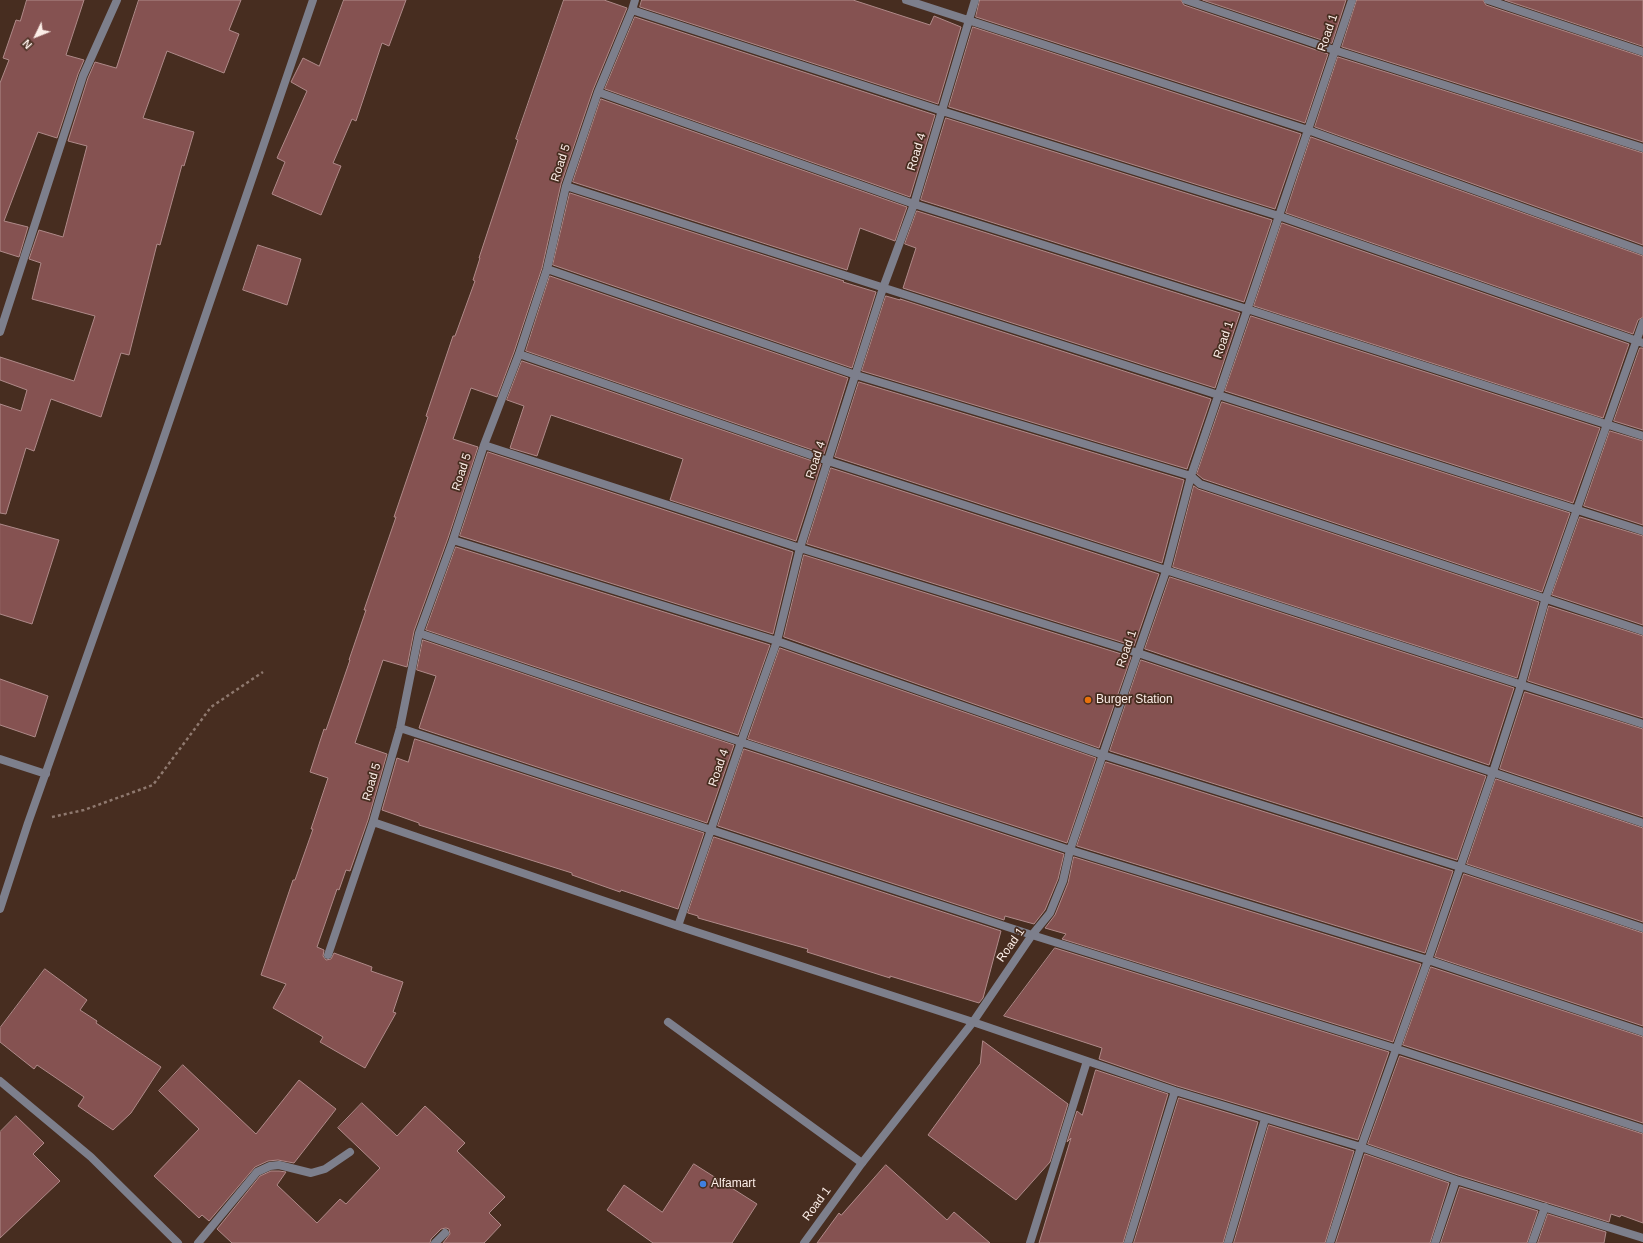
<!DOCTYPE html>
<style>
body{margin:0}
#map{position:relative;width:1643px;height:1243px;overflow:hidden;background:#472d20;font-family:Helvetica,sans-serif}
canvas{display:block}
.north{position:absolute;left:16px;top:16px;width:40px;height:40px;-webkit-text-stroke:3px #472d20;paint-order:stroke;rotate:227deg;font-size:11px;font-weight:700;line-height:16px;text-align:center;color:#fceee8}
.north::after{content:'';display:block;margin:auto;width:14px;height:18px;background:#fceee8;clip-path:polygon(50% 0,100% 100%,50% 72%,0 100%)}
</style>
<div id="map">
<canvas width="1643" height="1243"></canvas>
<div class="north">N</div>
</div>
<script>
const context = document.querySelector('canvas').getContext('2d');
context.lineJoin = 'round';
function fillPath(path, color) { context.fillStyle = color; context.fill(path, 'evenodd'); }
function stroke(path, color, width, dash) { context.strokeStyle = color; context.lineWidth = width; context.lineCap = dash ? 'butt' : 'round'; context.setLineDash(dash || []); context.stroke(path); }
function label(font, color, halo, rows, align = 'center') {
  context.font = font + ' Helvetica,sans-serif'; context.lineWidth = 3.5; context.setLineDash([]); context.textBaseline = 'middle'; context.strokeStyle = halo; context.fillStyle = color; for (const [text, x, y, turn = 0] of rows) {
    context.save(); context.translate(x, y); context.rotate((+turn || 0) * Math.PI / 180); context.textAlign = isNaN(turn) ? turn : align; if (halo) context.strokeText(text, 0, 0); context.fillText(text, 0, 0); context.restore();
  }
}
const building = new Path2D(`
 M27,0H84L66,55L84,60L78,74L57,138L38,132L4,221L28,227L19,257L0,251V83L9,60L3,58L16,20L20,21Z
 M139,0H241L229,30L239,34L224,73L167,51L143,118L194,132L184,166L182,165L160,245L157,244L129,355L121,353L101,417L51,399L34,451L26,448L6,514L0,513V404L21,411L27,390L0,380V357L74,381L95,316L32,299L41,263L29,259L39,230L63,237L87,146L68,141L88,78L95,62L116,68Z
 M344,0H406L389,46L382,43L356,121L352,119L333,163L341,166L321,215L272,194L285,162L277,158L307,91L291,82L303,58L319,66Z
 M564,0H604L627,8L593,90L561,184L542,268L514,352L497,397L471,388L453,439L478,447L448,538L414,631L407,667L383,660L355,743L387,754L368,820L350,871L346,870L339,890L337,889L317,947L324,950L323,956L326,960L331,959L334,953L372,967L371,971L403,982L393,1012L396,1013L365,1068L320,1042L323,1037L273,1008L286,984L261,975L293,880H295L313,829H311L328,778L310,772L324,729L326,730L350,660H349L366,610H364L396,517H394L428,417L426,416L453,336H455L475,281L473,280L480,258H479L518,140L516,139Z
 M642,0H853L930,25L934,16L961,27L938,104L640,7Z
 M980,0H1181L1184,5L1328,54L1305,123L976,17Z
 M1203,0H1346L1332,43Z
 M1357,0H1483L1486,5L1643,57V142L1342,47Z
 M1505,0H1643V46Z
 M635,17L935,115L910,197L605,89Z
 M973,27L1301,134L1275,209L949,107Z
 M1338,57L1643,153V245L1315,127Z
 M601,99L907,207L895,241L860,228L847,270L573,182Z
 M946,118L1272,220L1244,302L921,200Z
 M1311,137L1643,256V317L1638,320L1633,334L1286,213Z
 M570,193L844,281L843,282L876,292L852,368L553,265Z
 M917,211L1240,313L1215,388L903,288L916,248L905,244Z
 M1282,223L1629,344L1603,418L1254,306Z
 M258,245L301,259L287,305L243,290Z
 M550,276L848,378L824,454L526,351Z
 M886,296L900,300V299L1211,399L1187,469L862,371Z
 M1251,316L1600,428L1573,503L1225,391Z
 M1640,348H1643V430L1614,421Z
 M522,361L821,464L796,541L670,500L683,459L551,415L537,456L510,448L524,406L507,400Z
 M859,382L1184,480L1162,563L835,457Z
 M1222,402L1570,513L1542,592L1203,479L1197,474Z
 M1610,431L1643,441V525L1584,506Z
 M488,452L793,552L773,634L460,536Z
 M831,468L1159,574L1134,646L807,544Z
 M1194,486L1198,489L1539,602L1517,678L1173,567Z
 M1580,517L1643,536V625L1552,595Z
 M0,524L59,540L32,624L0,614Z
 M456,547L770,645L738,735L426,630Z
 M804,555L1131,657L1099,748L784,637Z
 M1170,577L1514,688L1489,765L1145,649Z
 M1549,606L1643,636V718L1528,681Z
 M423,640L734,745L707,823L419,728L436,676L417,670Z
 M780,648L1096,758L1067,843L748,739Z
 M1141,660L1486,776L1457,860L1110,751Z
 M0,679L48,696L35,737L0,725Z
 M1525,692L1643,729V817L1500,769Z
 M415,739L704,833L678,909L621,890L620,892L572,875V873L419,825V823L382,810L397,758L408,762Z
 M744,749L1064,854L1058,879L1045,910L1034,924L1005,916L1004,920L718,826Z
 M1106,762L1453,871L1425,953L1077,846Z
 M1496,779L1643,828V922L1467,864Z
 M714,837L1001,931L983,998L979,1003L890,976V978L807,952L808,949L698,918V916L688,913Z
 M1074,857L1421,964L1393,1042L1062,939L1066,934L1045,928L1055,915L1068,883Z
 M1464,874L1643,933V1026L1435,957Z
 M1055,948L1389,1052L1358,1140L1177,1086L1099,1059L1102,1048L1004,1016Z
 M1431,967L1643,1037V1123L1403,1045Z
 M45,969L87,1000L80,1010L97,1021L96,1023L161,1067L131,1113L113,1130L78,1106L84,1097L37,1065L34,1069L0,1042V1028Z
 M983,1041L1068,1104L1050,1162L1016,1200L928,1135L980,1064Z
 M1400,1056L1643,1134V1223L1621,1215L1620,1217L1611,1214L1609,1222L1458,1175L1368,1144Z
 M183,1065L256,1134L299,1080L336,1109L294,1163L278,1160L268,1161L255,1167L209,1221L202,1215L199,1218L154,1176L199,1129L159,1091Z
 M1096,1070L1168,1094L1123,1243H1039L1071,1138L1067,1142L1077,1111L1082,1115Z
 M1179,1098L1258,1122L1223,1243H1134Z
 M362,1103L397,1136L425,1106L465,1143L457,1151L505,1197L489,1213L501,1225L484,1243H443L450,1234L449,1229L446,1228L441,1229L431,1239L430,1243H232L217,1229L260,1176L271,1171H279L286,1172L277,1185L317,1223L340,1199L346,1204L380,1168L338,1128Z
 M16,1116L44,1143L33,1154L60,1181L0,1238V1132Z
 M1269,1125L1354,1151L1325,1243H1234Z
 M1365,1154L1449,1183L1430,1243H1336Z
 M694,1164L757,1204L732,1243H653L607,1210L624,1185L662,1212Z
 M886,1165L947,1220L954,1212L990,1243H817L839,1213L841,1215Z
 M1460,1187L1538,1211L1527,1243H1441Z
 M1548,1214L1606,1232L1604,1243H1538Z`);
fillPath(building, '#855251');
stroke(building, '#af8a89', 1);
stroke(new Path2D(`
 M52,817L84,810L153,785L211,707L263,672`), '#8f796f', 2.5, [3, 3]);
stroke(new Path2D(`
 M668,1022L862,1163
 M198,1243L257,1172L270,1166L279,1165L311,1173L325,1169L350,1152`), '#7d7f8c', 8);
stroke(new Path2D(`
 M906,0L1308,130L1643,251
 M1186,0L1334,50L1643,148
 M1488,0L1643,52
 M632,10L942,111L1279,216L1643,343
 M598,92L914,204L1247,309L1643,436
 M566,186L1643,531
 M547,269L856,375L1191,476L1200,484L1643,631
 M0,332L83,76L117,0
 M519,354L828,461L1643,724
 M484,445L800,548L1138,653L1643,823
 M453,540L777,641L1103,755L1460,867L1643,928
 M419,633L741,742L1070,850L1428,960L1643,1032
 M400,728L1032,935L1397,1049L1643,1129
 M0,759L46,774
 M373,822L678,926L973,1022L1175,1091L1361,1147L1456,1180L1643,1238
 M0,909L28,823L153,469L313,0
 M678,926L741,742L777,641L800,548L883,288L914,204L975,0
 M328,955L373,822L400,728L419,633L453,540L484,445L519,354L547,269L566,186L598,92L632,10L635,0
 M435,1243L445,1233
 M804,1243L862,1163L973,1022L1032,935L1050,913L1063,881L1070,850L1166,571L1191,476L1352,0
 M1030,1243L1087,1061
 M1128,1243L1175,1091
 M1228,1243L1265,1119
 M1330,1243L1361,1147L1428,960L1493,772L1521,685L1546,597L1643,322
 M1435,1243L1456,1180
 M1532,1243L1545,1207`), '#7d7f8c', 8);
stroke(new Path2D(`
 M0,1081L91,1157L178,1243`), '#7d7f8c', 8);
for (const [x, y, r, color] of [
 [1088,700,4,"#e8710a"],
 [703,1184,4,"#3f7fe0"]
]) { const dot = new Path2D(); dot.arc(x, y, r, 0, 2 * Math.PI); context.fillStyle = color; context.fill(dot); stroke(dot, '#472d20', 1.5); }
label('12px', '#fceee8', '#472d20', [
 ["Road 1",1328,33,-71],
 ["Road 4",917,152,-73],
 ["Road 5",561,163,-72],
 ["Road 1",1224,340,-71],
 ["Road 4",816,460,-72],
 ["Road 5",462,472,-72],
 ["Road 1",1127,649,-71],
 ["Road 4",719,768,-71],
 ["Road 5",372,782,-74],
 ["Road 1",1011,945,-55],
 ["Road 1",817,1204,-54]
]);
label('12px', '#fceee8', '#472d20', [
 ["Burger Station",1096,700],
 ["Alfamart",711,1184]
], 'left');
</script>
